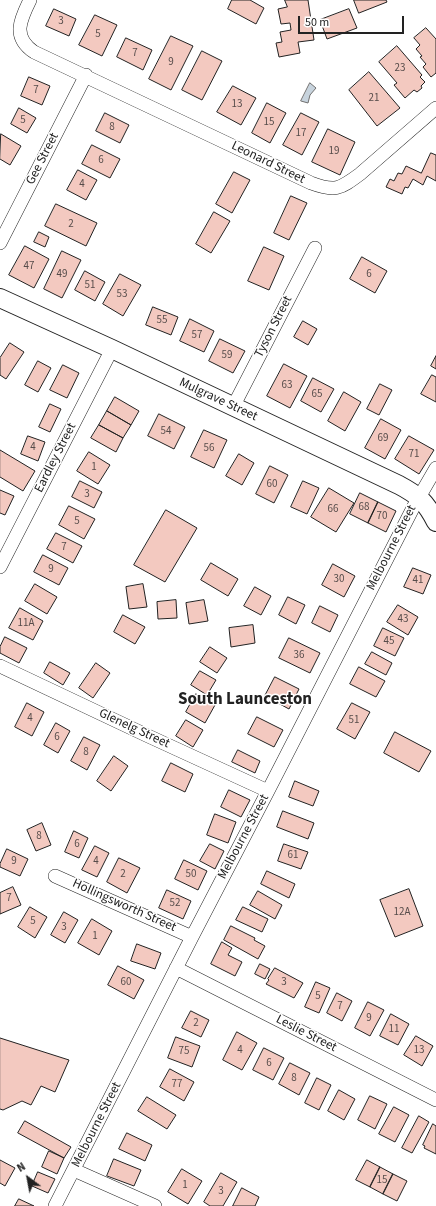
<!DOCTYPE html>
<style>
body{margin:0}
#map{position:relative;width:436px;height:1206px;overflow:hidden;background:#fff;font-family:"Source Sans 3",sans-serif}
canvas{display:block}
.north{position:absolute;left:8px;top:1158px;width:40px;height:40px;-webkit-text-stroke:3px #fff;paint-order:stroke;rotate:328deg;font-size:11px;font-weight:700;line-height:16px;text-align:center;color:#222}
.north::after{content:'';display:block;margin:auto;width:14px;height:18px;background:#222;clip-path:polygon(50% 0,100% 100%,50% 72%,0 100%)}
.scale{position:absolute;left:298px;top:16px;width:106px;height:18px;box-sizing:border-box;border:2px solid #222;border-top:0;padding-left:5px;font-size:12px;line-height:14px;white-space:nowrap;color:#222;-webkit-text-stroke:3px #fff;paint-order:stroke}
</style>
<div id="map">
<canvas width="436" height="1206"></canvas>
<div class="north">N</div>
<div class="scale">50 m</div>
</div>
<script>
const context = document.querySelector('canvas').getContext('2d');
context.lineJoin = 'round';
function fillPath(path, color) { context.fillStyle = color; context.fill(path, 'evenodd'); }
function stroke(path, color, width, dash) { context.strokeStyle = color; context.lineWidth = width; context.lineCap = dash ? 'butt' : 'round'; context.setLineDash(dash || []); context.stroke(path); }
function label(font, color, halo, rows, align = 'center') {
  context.font = font + ' "Source Sans 3",sans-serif'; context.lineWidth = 3; context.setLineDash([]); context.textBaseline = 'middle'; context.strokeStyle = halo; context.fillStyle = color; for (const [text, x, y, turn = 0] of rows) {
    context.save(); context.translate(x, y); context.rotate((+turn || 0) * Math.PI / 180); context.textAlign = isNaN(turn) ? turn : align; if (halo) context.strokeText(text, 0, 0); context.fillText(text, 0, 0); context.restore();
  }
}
const water = new Path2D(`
 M310,83L316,88L310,95L308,103L301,101Z`);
fillPath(water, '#c7d3dd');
stroke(water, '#6f6f6f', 1);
const building = new Path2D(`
 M232,0H250L264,8L256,24L228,9Z
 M285,0H308L314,40L298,42L300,53L279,57L276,43L282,42L280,32L291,30L290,23L281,24L278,9L287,7Z
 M354,0H386L387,2L359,13Z
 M54,9L76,19L69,36L46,26Z
 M349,9L357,28L327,39L320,20Z
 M95,15L117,25L102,56L79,45Z
 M426,28L436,39V73L431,77L423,67L426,64L420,57L422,56L416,49L420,45L414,38Z
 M171,36L193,46L171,90L149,79Z
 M126,38L152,50L143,70L117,57Z
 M397,46L422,75L420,77L425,82L421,86L422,88L417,92L414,90L405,98L394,85L397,83L379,62Z
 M202,51L222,61L202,100L182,90Z
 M369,72L400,108L377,126L349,90Z
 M29,77L50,86L42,105L21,96Z
 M233,86L256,98L241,125L217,112Z
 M267,103L286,113L270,143L252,133Z
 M19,108L36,118L27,133L11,124Z
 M105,113L129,125L120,143L96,131Z
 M301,113L319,122L302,155L283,145Z
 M328,129L355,142L340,175L312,162Z
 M1,134L21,146L10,165L0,159Z
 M92,145L120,159L110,178L82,164Z
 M431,153L436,155V181L427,176L423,185L413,179L408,188L405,187L402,194L386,187L390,179L394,181L398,173L402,174L406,166L421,173Z
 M78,170L97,180L86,200L67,190Z
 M234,172L250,180L232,213L216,204Z
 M291,196L307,203L289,240L274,233Z
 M56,204L97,223L86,246L45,226Z
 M214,212L230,221L211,253L196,244Z
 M39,232L49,237L45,247L34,242Z
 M25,246L49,259L34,288L9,275Z
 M264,247L284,256L269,290L248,281Z
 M62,251L81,260L62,298L44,289Z
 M362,257L387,271L375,293L350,279Z
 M85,271L105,282L95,301L75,290Z
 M120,274L141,285L123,316L103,304Z
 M153,307L178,317L171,335L146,325Z
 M190,319L214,331L204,352L180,341Z
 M303,321L317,329L308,345L294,337Z
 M220,339L245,351L233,373L209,361Z
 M10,343L24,352L6,379L0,375V358Z
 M436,356V369L431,366Z
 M38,361L51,368L38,392L25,385Z
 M284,364L307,376L290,408L267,396Z
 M63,365L79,373L67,398L50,390Z
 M432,375L436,377V402L421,394Z
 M313,378L334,389L321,412L301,401Z
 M380,384L392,390L379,415L367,409Z
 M344,392L361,402L345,431L328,421Z
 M115,397L139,411L131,425L107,411Z
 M50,404L61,409L50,432L39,427Z
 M107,411L131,425L123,438L99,425Z
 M159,414L185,427L174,449L148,436Z
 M381,419L401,430L385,459L365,448Z
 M99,425L123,438L116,452L91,438Z
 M204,430L227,440L214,468L191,457Z
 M28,436L45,442L38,461L21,454Z
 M409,436L434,450L419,474L395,459Z
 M0,450L35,471L23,491L0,477Z
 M89,452L110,465L98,484L77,471Z
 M239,454L254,463L242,485L226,476Z
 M270,466L288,475L274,503L256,494Z
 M80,481L102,492L94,508L72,497Z
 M303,481L319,488L307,514L291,507Z
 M329,488L354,503L336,532L311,517Z
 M0,490L14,496L5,515L0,513Z
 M360,493L378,502L368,523L350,514Z
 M378,502L396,511L386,532L368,523Z
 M69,506L95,519L84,539L59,525Z
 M166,510L197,528L165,582L134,565Z
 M56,533L82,546L73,563L47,549Z
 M43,555L68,568L59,585L34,572Z
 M211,563L238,579L228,596L201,580Z
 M333,564L355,576L344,597L322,585Z
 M413,568L431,575L423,594L404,587Z
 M35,584L57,597L47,614L25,601Z
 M143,584L147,607L129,609L126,587Z
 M255,587L271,596L261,615L244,606Z
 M288,597L305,605L296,624L279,615Z
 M176,600L177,618L158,619L157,602Z
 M204,600L208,621L189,624L186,603Z
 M398,605L418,617L408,635L387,622Z
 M320,606L338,615L330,632L312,623Z
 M20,608L43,621L33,640L9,628Z
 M123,615L145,627L135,644L114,632Z
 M253,625L255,643L231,647L229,628Z
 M383,628L404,638L395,656L374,646Z
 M5,637L27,648L19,663L0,653V647Z
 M289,638L320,653L310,673L279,658Z
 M210,647L227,658L217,673L200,662Z
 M372,652L392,663L386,675L365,664Z
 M50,662L70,673L63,685L44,673Z
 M96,663L110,673L93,698L79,688Z
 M359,667L385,681L376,697L350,684Z
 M200,671L216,680L207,695L191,685Z
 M275,677L299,689L289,709L265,696Z
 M196,694L215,705L205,723L186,712Z
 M27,703L44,712L32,736L15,727Z
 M352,703L370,712L355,739L337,729Z
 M257,717L283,730L274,747L248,734Z
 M186,720L203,730L193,747L176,736Z
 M56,723L70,731L58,753L44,745Z
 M395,732L431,751L419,772L384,753Z
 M84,737L100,745L87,770L71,761Z
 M238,750L260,761L255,773L232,762Z
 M114,756L128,766L111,791L97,781Z
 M171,763L193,774L185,792L162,781Z
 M295,781L319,791L313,806L289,797Z
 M229,790L250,800L241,817L221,807Z
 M283,811L314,823L308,839L277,827Z
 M215,814L236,822L228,843L207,835Z
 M42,823L51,845L36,851L27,830Z
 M74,831L88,838L79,858L65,852Z
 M210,844L224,851L215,869L200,861Z
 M284,844L308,852L301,869L278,861Z
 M95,846L109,853L97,877L82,870Z
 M7,849L28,859L20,876L0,867V864Z
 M119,858L140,868L127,893L107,882Z
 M184,860L207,871L198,890L175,879Z
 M267,871L295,884L289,898L261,884Z
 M13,887L21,905L0,914V893Z
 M409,889L423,926L395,937L380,900Z
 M167,890L191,901L183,919L159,908Z
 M258,891L282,905L275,919L250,905Z
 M30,907L47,917L35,938L18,927Z
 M243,907L268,919L262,932L236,920Z
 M64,912L78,920L65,943L51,935Z
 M92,919L112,931L99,955L78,943Z
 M231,926L255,938L254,940L265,946L258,959L224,940Z
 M222,942L232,948L228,955L242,962L235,976L211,964Z
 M137,944L161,953L155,969L131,961Z
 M260,964L270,969L265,979L255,974Z
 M118,966L144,980L134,999L108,985Z
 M275,968L303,983L294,998L266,984L269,980L268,979Z
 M316,982L330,988L319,1013L305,1007Z
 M337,993L352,1001L342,1021L327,1013Z
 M368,1002L384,1010L370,1036L355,1028Z
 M191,1011L209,1020L201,1037L182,1028Z
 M391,1014L409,1024L398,1045L380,1036Z
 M237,1032L257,1043L242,1070L223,1060Z
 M416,1036L433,1046L422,1066L404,1055Z
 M176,1037L200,1046L192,1067L168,1058Z
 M0,1038L69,1060L55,1092L41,1086L31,1105L22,1101L3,1110L0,1109Z
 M264,1048L284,1058L273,1080L253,1070Z
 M290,1063L310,1073L299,1095L279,1084Z
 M170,1069L194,1082L184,1101L160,1087Z
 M317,1078L331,1085L319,1110L305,1103Z
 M339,1090L355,1099L344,1120L328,1111Z
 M370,1096L387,1104L375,1129L358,1120Z
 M147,1097L176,1115L167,1129L138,1111Z
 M394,1107L409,1115L395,1142L379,1134Z
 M419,1116L429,1122L412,1153L402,1148Z
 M25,1121L71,1147L64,1158L18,1133Z
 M433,1124L436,1126V1154L424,1148L425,1146L423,1145Z
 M127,1133L152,1145L145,1161L119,1149Z
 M49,1151L64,1158L57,1174L42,1167Z
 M114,1159L141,1170L134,1186L107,1176Z
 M0,1160L15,1168L5,1186L0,1183Z
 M367,1160L380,1167L370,1187L356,1180Z
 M380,1167L393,1174L383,1194L370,1187Z
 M182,1169L202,1181L188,1204L168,1192Z
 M38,1172L55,1179L48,1193L32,1186Z
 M221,1173L237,1182L223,1206H210L204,1202Z
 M393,1174L407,1181L397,1201L383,1194Z
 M242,1188L259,1197L255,1206H233Z
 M19,1199L34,1206H15Z`);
fillPath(building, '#f3c9c0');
stroke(building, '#222', 1);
const street = new Path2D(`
 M30,0C20,20 12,37 34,52L311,183C335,192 340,189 360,174L436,108
 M0,243L86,75
 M233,407L315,248
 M0,567L112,349
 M0,666L146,735L268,791
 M55,876L192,937
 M176,968L436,1100
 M74,1170L155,1206
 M55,1206L192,937L268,791L414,506L436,468`);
const secondary = new Path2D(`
 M0,298L112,349L399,485C418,495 426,502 436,522`);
stroke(street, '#222', 14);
stroke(secondary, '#222', 20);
stroke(street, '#fff', 13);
stroke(secondary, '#fff', 18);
label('11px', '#564c4a', null, [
 ["3",61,22],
 ["5",98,35],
 ["7",135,54],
 ["9",171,63],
 ["23",400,69],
 ["7",36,91],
 ["21",374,99],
 ["13",237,105],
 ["5",23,121],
 ["15",269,123],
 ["8",112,128],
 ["17",301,134],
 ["19",334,152],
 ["6",101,161],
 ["4",82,185],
 ["2",71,225],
 ["47",29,267],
 ["49",62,275],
 ["6",369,275],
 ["51",90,286],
 ["53",122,295],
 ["55",162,321],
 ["57",197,336],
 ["59",227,356],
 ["63",287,386],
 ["65",317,395],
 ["54",166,432],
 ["69",383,439],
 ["4",33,448],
 ["56",209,449],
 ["71",414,455],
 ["1",94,468],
 ["60",272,485],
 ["3",87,495],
 ["68",364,508],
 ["66",333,510],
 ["70",382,517],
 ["5",77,522],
 ["7",64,548],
 ["9",51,570],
 ["30",339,580],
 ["41",418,581],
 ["43",403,620],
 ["11A",26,624],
 ["45",389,642],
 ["36",299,656],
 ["4",30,719],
 ["51",354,721],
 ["6",57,738],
 ["8",86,753],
 ["8",39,837],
 ["6",77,845],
 ["61",293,856],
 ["9",14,862],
 ["4",96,862],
 ["2",123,875],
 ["50",191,875],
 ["7",9,899],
 ["52",175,904],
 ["12A",402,913],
 ["5",33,922],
 ["3",64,928],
 ["1",95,937],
 ["60",126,983],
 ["3",284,983],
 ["5",318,997],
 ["7",340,1007],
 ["9",369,1019],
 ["2",196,1024],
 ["11",394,1030],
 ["4",240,1051],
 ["13",419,1051],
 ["75",184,1052],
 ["6",269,1064],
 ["8",294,1079],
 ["77",177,1085],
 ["15",382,1181],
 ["1",185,1186],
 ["3",221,1192]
]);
label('13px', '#222', '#fff', [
 ["Gee Street",43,159,-63],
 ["Leonard Street",268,163,26],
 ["Tyson Street",274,327,-63],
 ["Mulgrave Street",218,400,25],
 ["Eardley Street",56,458,-63],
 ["Melbourne Street",392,548,-63],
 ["Glenelg Street",134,729,25],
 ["Melbourne Street",244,837,-62],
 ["Hollingsworth Street",124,906,24],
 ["Leslie Street",306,1034,27],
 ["Melbourne Street",97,1125,-63]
]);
label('bold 17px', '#222', '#fff', [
 ["South Launceston",245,700]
]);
</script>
